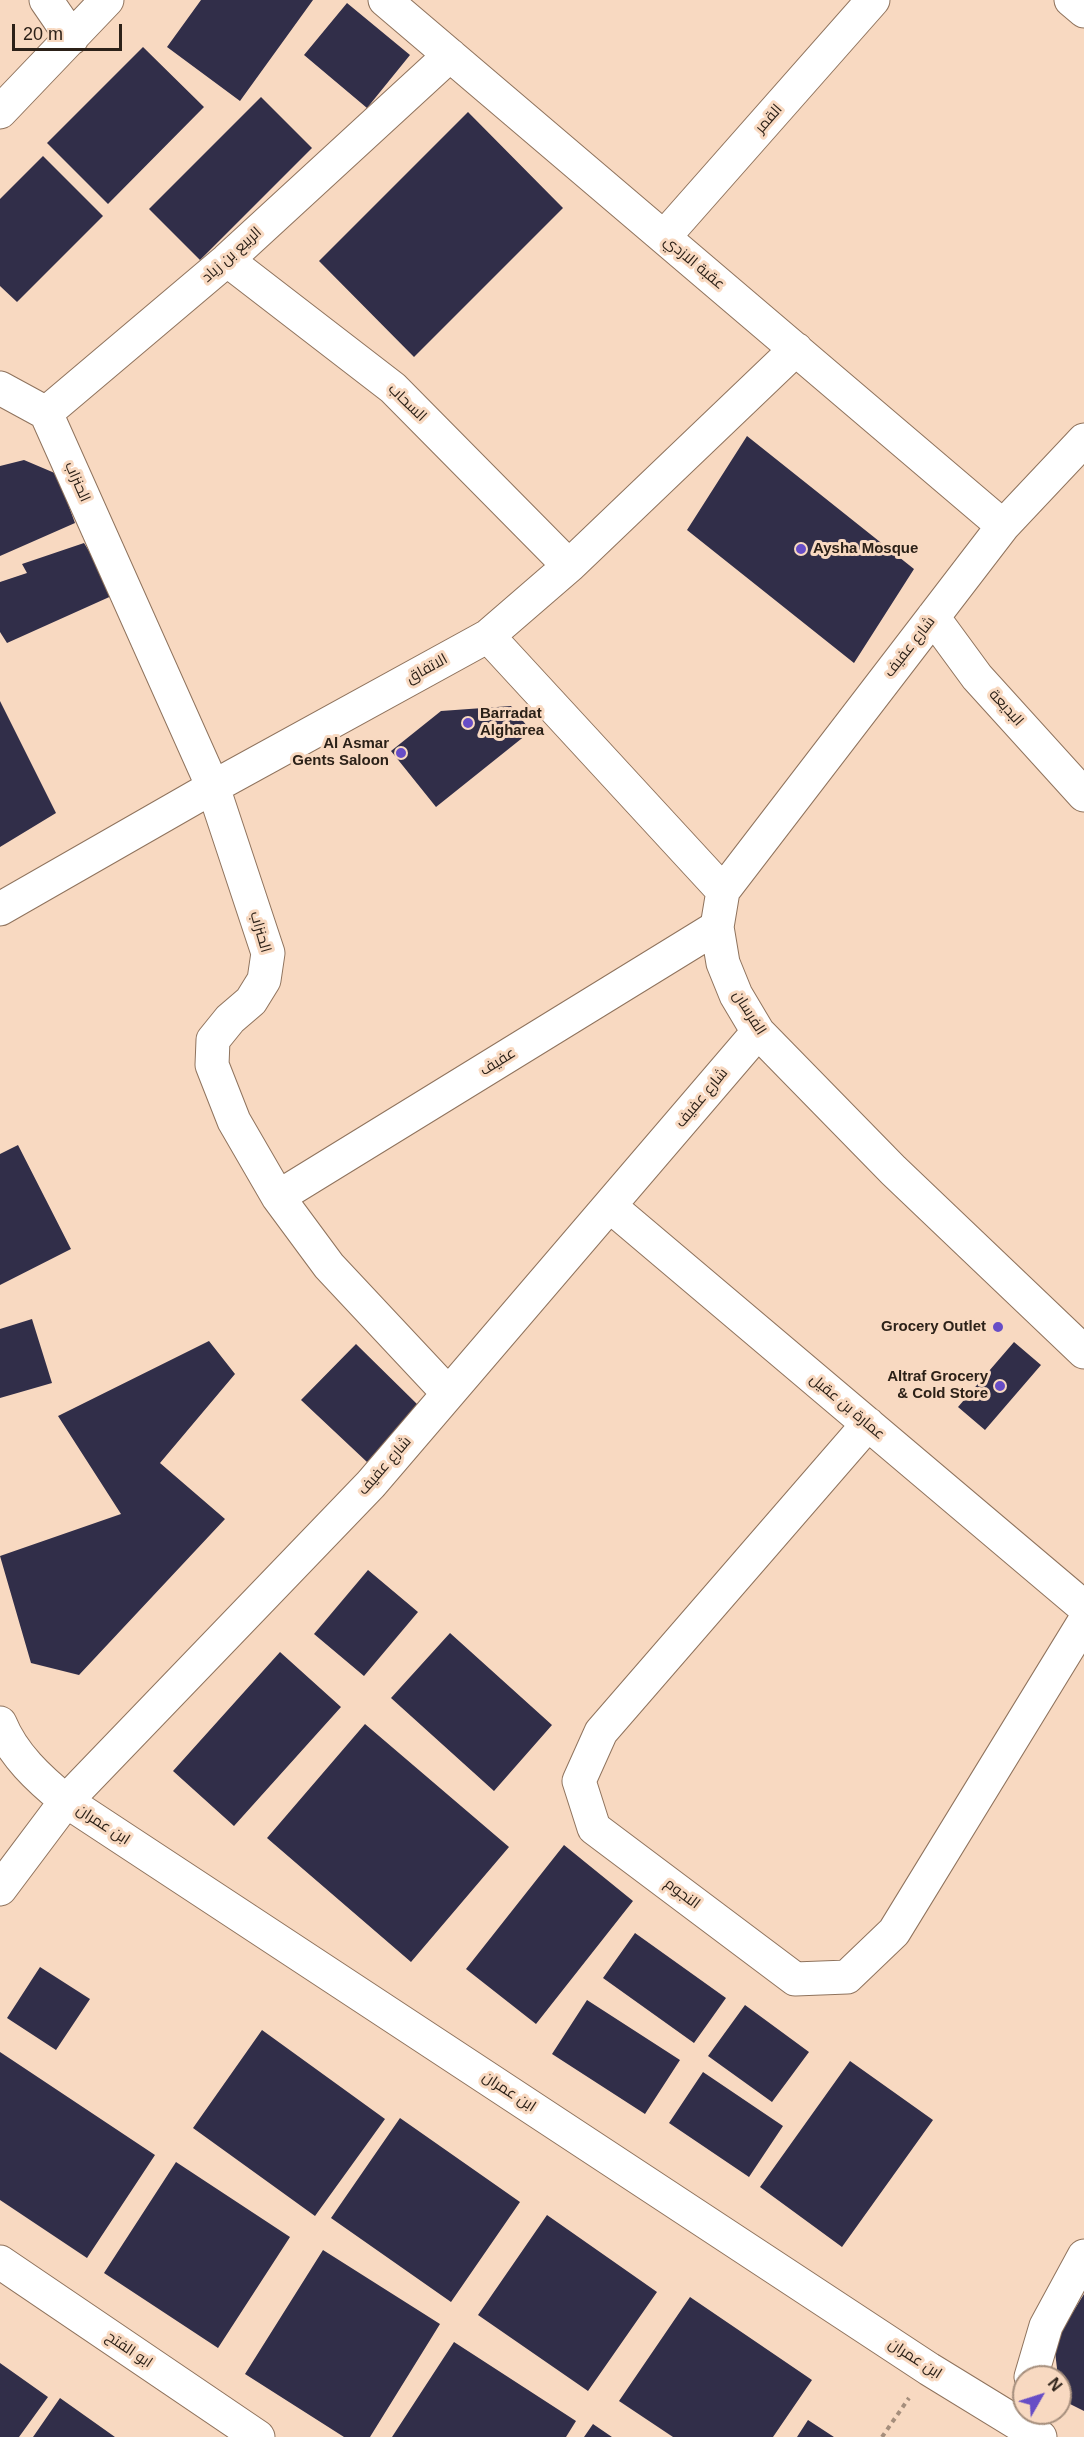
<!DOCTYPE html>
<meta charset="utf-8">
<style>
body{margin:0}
#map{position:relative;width:1084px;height:2437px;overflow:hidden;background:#f8d9c1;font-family:Helvetica,sans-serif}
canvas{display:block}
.north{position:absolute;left:1012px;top:2365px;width:60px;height:60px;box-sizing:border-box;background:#f8d9c1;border:2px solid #a68f7d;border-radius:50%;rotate:51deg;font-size:16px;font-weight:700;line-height:24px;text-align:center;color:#2c2118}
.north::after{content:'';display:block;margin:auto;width:21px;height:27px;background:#674dc6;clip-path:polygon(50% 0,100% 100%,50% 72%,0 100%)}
.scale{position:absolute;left:12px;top:24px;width:110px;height:27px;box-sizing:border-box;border:3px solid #2c2118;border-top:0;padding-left:8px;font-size:18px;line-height:21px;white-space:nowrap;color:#2c2118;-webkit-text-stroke:4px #f8d9c1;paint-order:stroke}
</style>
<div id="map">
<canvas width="1084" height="2437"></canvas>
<div class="north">N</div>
<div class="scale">20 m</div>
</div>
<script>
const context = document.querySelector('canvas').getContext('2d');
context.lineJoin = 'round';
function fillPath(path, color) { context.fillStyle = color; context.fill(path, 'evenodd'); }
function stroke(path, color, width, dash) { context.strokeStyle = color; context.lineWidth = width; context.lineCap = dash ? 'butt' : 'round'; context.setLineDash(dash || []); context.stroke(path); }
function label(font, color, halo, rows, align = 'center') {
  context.font = font + ' Helvetica,Cairo,sans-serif'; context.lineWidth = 6; context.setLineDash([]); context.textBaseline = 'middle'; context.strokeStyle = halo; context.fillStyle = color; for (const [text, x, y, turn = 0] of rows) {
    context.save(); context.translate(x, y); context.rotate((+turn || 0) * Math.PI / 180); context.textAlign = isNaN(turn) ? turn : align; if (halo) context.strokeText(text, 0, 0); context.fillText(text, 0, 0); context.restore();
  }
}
fillPath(new Path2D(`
 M201,0H313L240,101L167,47Z
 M347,3L410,55L367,108L304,55Z
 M143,47L204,107L108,204L47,143Z
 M261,97L312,148L200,260L149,209Z
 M468,112L563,208L414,357L319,261Z
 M43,156L103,216L17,302L0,286V199Z
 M747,436L914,569L854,663L687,530Z
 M24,460L57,474L75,523L0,556V466Z
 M84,543L116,594L7,643L0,632V582L27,573L22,564Z
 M0,701L56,813L0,847Z
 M511,706L531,731L436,807L391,751L441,711Z
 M18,1145L71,1249L0,1285V1154Z
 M32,1319L52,1383L0,1398V1329Z
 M209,1341L235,1374L160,1463L225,1519L79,1675L31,1663L0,1556L121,1514L58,1416Z
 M1014,1342L1041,1365L985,1430L958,1407Z
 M356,1344L418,1405L367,1462L301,1400Z
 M368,1570L418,1612L364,1676L314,1634Z
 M450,1633L552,1725L494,1791L391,1698Z
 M280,1652L341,1707L234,1826L173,1771Z
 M365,1724L509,1847L411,1962L267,1838Z
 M564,1845L633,1901L536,2024L466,1969Z
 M635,1933L726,1998L694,2043L603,1978Z
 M40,1967L90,1999L56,2050L7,2018Z
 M587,2000L680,2060L645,2114L552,2054Z
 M745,2005L809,2052L772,2102L708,2056Z
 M262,2030L385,2119L315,2216L193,2128Z
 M0,2052L155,2155L87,2258L0,2200Z
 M850,2061L933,2120L842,2247L760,2187Z
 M703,2072L783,2126L749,2177L669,2123Z
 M400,2118L520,2202L451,2302L331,2218Z
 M176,2162L290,2237L218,2348L104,2273Z
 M547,2215L657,2292L588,2391L478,2315Z
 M323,2250L440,2324L370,2437H344L245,2374Z
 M1084,2294V2411L1060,2399V2377H1058L1054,2343Z
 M690,2297L812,2380L773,2437H673L619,2401Z
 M454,2342L576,2421L566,2437H392Z
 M0,2363L48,2397L19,2437H0Z
 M60,2398L115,2437H33Z
 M808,2420L834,2437H797Z
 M593,2424L612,2437H584Z`), '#312e49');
const minor = new Path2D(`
 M46,0L72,38
 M385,0L1003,526
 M1071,0L1084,11
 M0,112L107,0
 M664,237L873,0
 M227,260L393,388L569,566
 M0,388L46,413L227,260L450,55
 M46,413L213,787L268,953L264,980L251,1001L230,1019L213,1040L212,1065L234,1121L278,1197L329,1266L448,1393
 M1084,440L1003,526L723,891L717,927L723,963L736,995L758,1032L893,1170L1084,1352
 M933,617L977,677L1084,795
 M488,636L723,891
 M0,909L213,787L488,636L569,566L796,349
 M278,1197L717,927
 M611,1207L1084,1607
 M868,1424L601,1732L579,1781L594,1828L795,1979L847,1977L894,1932L1084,1622
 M0,1723C13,1755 39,1779 66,1801L929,2369L1040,2437
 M0,1889L66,1801L371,1484L758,1032
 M0,2262L258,2437
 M1031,2377L1046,2326L1084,2256`);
stroke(minor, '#8f735d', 35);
stroke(new Path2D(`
 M882,2437L909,2398`), '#a58e7c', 4, [4.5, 4.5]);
stroke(minor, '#fff', 33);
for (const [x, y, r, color] of [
 [801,549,6,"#674dc6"],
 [468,723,6,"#674dc6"],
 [401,753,6,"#674dc6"],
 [998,1327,6,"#674dc6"],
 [1000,1386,6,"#674dc6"]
]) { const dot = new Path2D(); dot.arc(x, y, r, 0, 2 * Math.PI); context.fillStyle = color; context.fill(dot); stroke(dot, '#f8d9c1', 2); }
label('15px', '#2c2118', '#f8d9c1', [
 ["القمر",769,119,-49],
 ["الربيع بن زياد",232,255,-42],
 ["عقبة الازدي",694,263,40],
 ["السحاب",407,403,44],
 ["الحنزاب",77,482,66],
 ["شارع عفيف",910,647,-52],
 ["الاتفاق",427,669,-29],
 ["البديعة",1006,708,48],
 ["الحنزاب",260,932,74],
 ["الفرسان",749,1013,58],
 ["عفيف",498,1062,-32],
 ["شارع عفيف",702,1098,-50],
 ["عمارة بن عقيل",847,1407,40],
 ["شارع عفيف",385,1466,-49],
 ["ابن عمران",103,1825,33],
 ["النجوم",682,1894,37],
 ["ابن عمران",509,2092,33],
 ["ابو الفتح",129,2350,34],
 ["ابن عمران",915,2359,33]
]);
label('bold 15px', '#2c2118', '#f8d9c1', [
 ["Aysha Mosque",813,549,"left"],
 ["Barradat",480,714,"left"],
 ["Algharea",480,731,"left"],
 ["Al Asmar",389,744],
 ["Gents Saloon",389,761],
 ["Grocery Outlet",986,1327],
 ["Altraf Grocery",988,1377],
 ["& Cold Store",988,1394]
], 'right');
</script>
